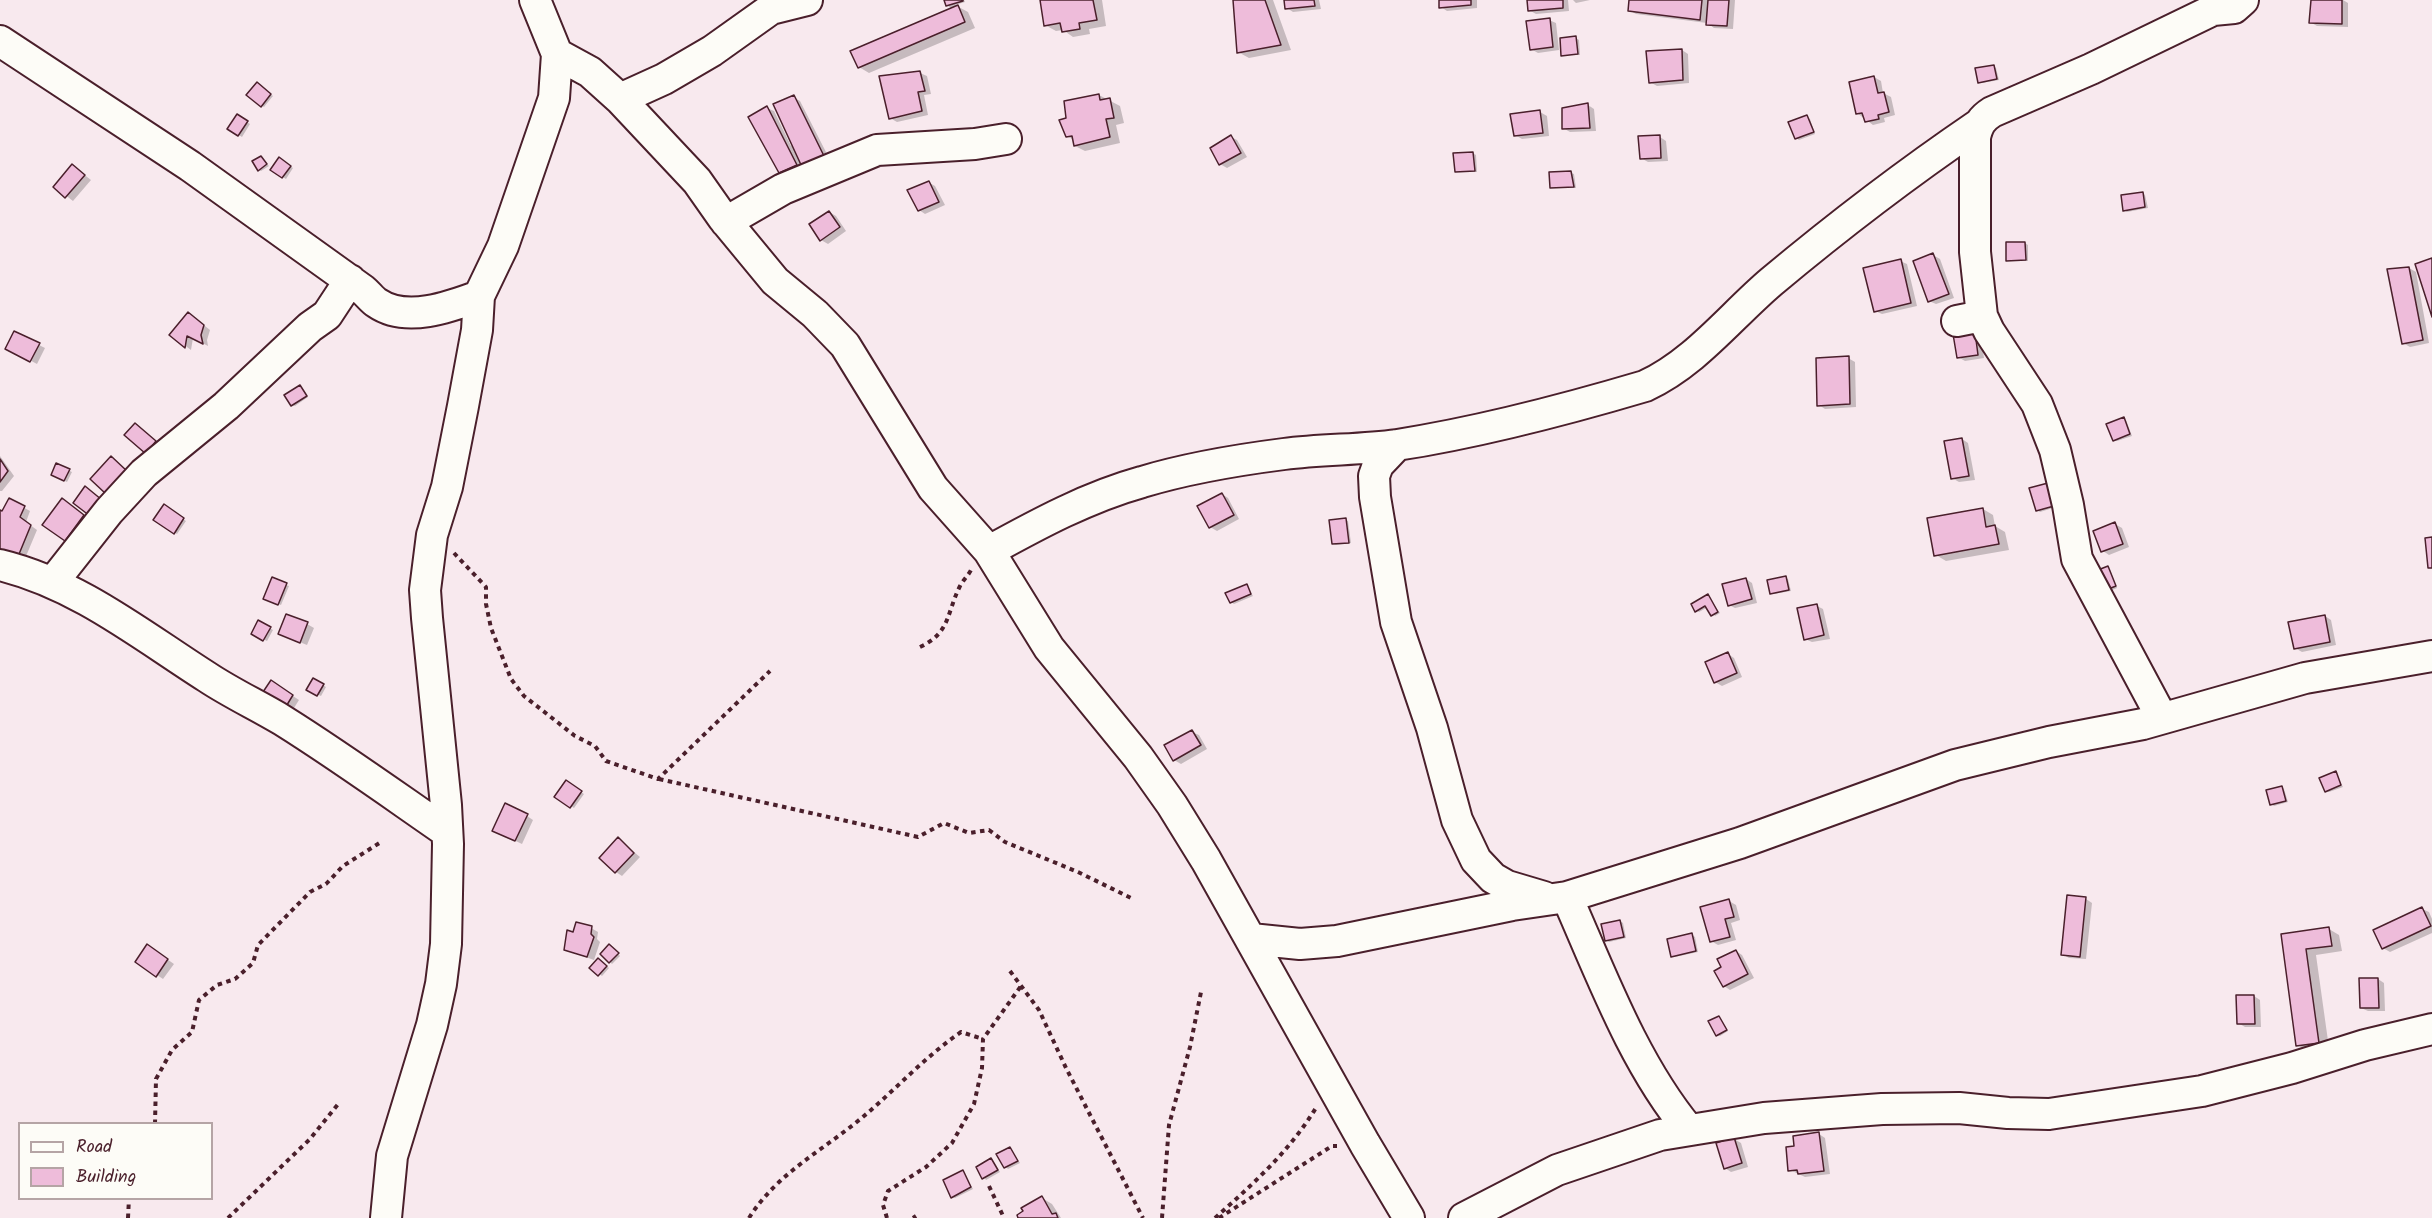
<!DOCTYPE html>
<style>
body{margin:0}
#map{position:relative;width:2432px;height:1218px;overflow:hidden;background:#f8e9ee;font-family:Kalam,sans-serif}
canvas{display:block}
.legend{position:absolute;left:18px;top:1122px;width:195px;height:78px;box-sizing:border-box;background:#fdfcf7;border:2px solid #b5a4a5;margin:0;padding:8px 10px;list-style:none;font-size:18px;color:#4a1f2b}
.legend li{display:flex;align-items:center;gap:12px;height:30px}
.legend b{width:30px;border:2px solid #b5a4a5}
</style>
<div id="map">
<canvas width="2432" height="1218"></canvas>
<ul class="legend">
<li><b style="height:8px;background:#fdfcf7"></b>Road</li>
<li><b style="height:16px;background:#eebcda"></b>Building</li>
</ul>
</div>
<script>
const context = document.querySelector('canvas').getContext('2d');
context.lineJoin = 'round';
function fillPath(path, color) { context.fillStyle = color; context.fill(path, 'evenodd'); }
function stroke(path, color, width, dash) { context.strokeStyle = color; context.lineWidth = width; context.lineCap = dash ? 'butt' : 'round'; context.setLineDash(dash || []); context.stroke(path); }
fillPath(new Path2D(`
 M945,0H964L965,2L955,5L968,12L975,28L869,73L859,67L952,9L947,5Z
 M1041,0H1102L1106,26L1089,29L1090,34L1073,37L1063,30L1056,31L1045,25Z
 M1235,0H1273L1291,50L1249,58L1238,52Z
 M1286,0H1319L1321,9L1293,12L1287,8Z
 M1440,0H1477V8L1447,11L1441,7Z
 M1528,0H1568L1569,11L1536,14L1529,10Z
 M1573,0H1590L1576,3Z
 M1631,0H1735L1733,29L1714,28L1707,23L1636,14L1629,10Z
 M2312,0H2343L2348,3V27L2317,26L2310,22Z
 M1549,20L1556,23L1559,50L1538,53L1531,49Z
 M1576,38L1579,40L1580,55H1563Z
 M1682,50L1688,54L1689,83L1657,86L1650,82Z
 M1993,66L1996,68L1999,80L1982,83L1979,82Z
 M920,73L927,76L931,94L924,95L928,115L897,122L890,118Z
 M1874,77L1881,81L1883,93L1891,97L1895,115L1884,118L1885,122L1873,125L1857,113Z
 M260,86L273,96L264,107L261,105Z
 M1099,95L1120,106L1124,123L1116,125L1120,143L1085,151L1075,146L1074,140L1067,136Z
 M793,97L800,101L830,160L810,169L800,164L803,169L786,176L780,172L767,108L774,111L791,146L793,145Z
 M1588,105L1594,109L1596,131L1570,132L1563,128Z
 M1540,112L1547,116L1549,136L1522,139L1515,135Z
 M237,116L250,124L242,137L229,129Z
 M1807,117L1810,119L1815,134L1799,140L1796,138Z
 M1231,137L1237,140L1247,157L1227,168L1220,164Z
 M1660,137L1666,141L1668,161L1648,162L1641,158Z
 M1473,153L1476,155L1477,172L1456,171Z
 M261,158L269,166L261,171L259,170Z
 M279,159L293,168L286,179L272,170Z
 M73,166L91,180L73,201L55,187Z
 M1571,173L1574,174L1576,188L1551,187Z
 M928,182L935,186L945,205L925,214L919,210Z
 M2143,193L2145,195L2148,208L2127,212L2124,210Z
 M829,212L836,216L846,231L828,244L821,240Z
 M2025,243L2028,245V261L2008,260Z
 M1933,255L1940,259L1954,298L1936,304L1929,301Z
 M1900,261L1907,264L1917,306L1882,314L1875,311Z
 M2409,268L2416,272L2429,343L2410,347L2403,343Z
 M195,318L210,330L207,340L208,346L193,338L191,350L171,335Z
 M1975,333L1981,337L1984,358L1965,361L1958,357Z
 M39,345L45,348L37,364L7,348Z
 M1848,358L1855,362L1856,407L1825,409L1819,405Z
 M300,386L308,397L295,406L292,405Z
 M2124,419L2126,420L2132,436L2117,441L2114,440Z
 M1962,439L1968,443L1975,480L1959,482L1952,478Z
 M0,456L14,476L2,491H0Z
 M57,465L72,472L67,482L53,475Z
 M2031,489L2056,507L2040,512L2037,510Z
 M1222,494L1228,498L1239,519L1217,531L1210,527Z
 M10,500L30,511L26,522L37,530L24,561L0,548V512L3,513Z
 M68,504L89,520L72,544L65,540Z
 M164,506L186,521L177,534L155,519Z
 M1983,509L1993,515L1995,526L2005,532L2009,550L1946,561L1936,555Z
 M1346,520L1348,521L1351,543L1336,545L1333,544Z
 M2115,524L2122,528L2129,547L2109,555L2103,551Z
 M2108,568L2110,570L2117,588L2105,593Z
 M1785,578L1788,579L1791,591L1774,594L1772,593Z
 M1746,579L1752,583L1757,603L1735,608L1729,605Z
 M286,585L289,586L281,605L268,600Z
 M1246,585L1253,596L1234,604L1231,602Z
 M1708,596L1720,613L1715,616L1708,607L1699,612L1697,611Z
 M1817,606L1823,609L1830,639L1812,642L1805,639Z
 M2325,616L2331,620L2336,645L2302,652L2295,648Z
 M259,622L273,630L267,641L253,634Z
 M307,624L314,628L307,645L287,637Z
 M1728,654L1734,658L1742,677L1722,686L1715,682Z
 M314,680L326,687L321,696L308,690Z
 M278,686L299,700L289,716Z
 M1192,732L1199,735L1207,749L1181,764L1174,760Z
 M2335,773L2343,787L2329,792L2326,791Z
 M566,782L584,794L574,808L556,796Z
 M2282,787L2284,789L2288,802L2274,806L2271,804Z
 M527,816L533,820L522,844L501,834Z
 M618,839L640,857L622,876L616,872Z
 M2086,899L2092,903L2086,959L2069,958L2062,954Z
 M1729,901L1736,905L1740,920L1731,923L1736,940L1718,945L1711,941Z
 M2422,909L2429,912L2432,919V933L2390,952L2383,948Z
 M1620,921L1623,923L1626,938L1609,942L1606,940Z
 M591,928L598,932L597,939L600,942L594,960L566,950L574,934Z
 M2329,929L2339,935L2342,951L2316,955L2329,1048L2308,1051L2298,1045L2282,935Z
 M1692,935L1695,937L1698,952L1675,957L1673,956Z
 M612,948L620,956L612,964L610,962Z
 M154,950L174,964L163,979L157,975Z
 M1736,951L1742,955L1754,978L1730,990L1724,986L1723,968Z
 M601,961L609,968L602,976L591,967Z
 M2378,979L2384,983L2385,1011H2368L2361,1008Z
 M2254,996L2260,1000L2261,1027H2245L2238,1023Z
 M1719,1017L1728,1031L1720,1036L1717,1035Z
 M1819,1134L1825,1138L1830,1174L1805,1177L1790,1170L1796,1148Z
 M1734,1139L1741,1143L1748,1167L1731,1172L1725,1168Z
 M1010,1148L1020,1163L1008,1169L1006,1167Z
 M991,1160L1000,1172L986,1180L978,1168Z
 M963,1172L973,1189L955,1198L953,1197Z
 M1042,1198L1052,1204L1061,1218H1020Z`), '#0003');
const building = new Path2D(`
 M944,0H963V1L946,6Z
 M1040,0H1093L1097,20L1079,23L1080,29L1062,32L1060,23L1044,26Z
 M1233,0H1265L1281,45L1237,53Z
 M1284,0H1314L1315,6L1285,9Z
 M1439,0H1471V5L1439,8Z
 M1527,0H1563V8L1528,11Z
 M1629,0H1702L1700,20L1628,11Z
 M1708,0H1729L1727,26L1706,25Z
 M2311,0H2342V24L2309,23Z
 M958,5L965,22L858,68L850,51Z
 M1550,18L1553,47L1530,50L1526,21Z
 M1576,36L1578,54L1561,56L1560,38Z
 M1682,49L1683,80L1649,83L1646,51Z
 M1994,65L1997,79L1978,83L1975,68Z
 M920,71L925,91L918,92L922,111L889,119L879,76Z
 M1874,76L1878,93L1884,92L1889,112L1878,115L1879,119L1865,122L1862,113L1856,114L1849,82Z
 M257,82L271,94L261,107L246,95Z
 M1099,94L1100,100L1110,98L1114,118L1106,119L1110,137L1074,146L1072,136L1066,137L1059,120L1066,118L1064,101Z
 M794,95L824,156L802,167L773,104Z
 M1588,103L1590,128L1562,129V108Z
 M767,106L797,165L779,173L748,117Z
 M1540,110L1543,133L1514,136L1510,114Z
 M237,114L248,121L238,136L227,129Z
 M1807,115L1814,132L1795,139L1788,122Z
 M1231,135L1241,153L1219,165L1210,148Z
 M1660,135L1661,158L1640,159L1638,136Z
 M1473,152L1475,171L1455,172L1453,153Z
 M261,156L267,164L258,171L252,161Z
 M279,157L291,166L282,178L270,170Z
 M72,164L85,175L65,198L53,187Z
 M1571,171L1574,187L1550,188L1549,172Z
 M929,181L939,202L918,211L907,190Z
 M2143,192L2145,207L2123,211L2121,195Z
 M829,211L840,227L820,241L809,224Z
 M2006,242H2025L2026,260L2006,261Z
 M1933,253L1949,294L1928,302L1913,261Z
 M2432,258V317L2415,264Z
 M1901,259L1911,303L1874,312L1863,268Z
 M2409,267L2423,340L2402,344L2387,269Z
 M188,312L204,325L201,335L203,344L187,336L185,348L169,335Z
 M14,331L40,343L30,362L5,349Z
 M1975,332L1978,355L1957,358L1953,334Z
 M1849,356L1850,404L1817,406L1816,358Z
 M300,385L307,396L291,406L284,395Z
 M2124,417L2130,434L2113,441L2106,424Z
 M135,423L156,441L146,454L124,435Z
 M1962,438L1969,476L1951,479L1944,441Z
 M111,456L128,472L106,494L90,479Z
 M0,459L8,471L0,482Z
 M56,463L70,469L64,481L51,475Z
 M2048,483L2054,506L2036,511L2029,488Z
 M85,486L102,500L90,516L73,503Z
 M1222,493L1234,515L1209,528L1197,506Z
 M9,498L25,506L20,517L31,525L17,559L0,549V510L2,511Z
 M62,498L84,515L65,541L42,525Z
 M164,504L184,518L174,534L153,520Z
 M1983,508L1986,527L1995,525L1999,544L1934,556L1927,518Z
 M1346,518L1349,543L1332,544L1329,520Z
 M2115,522L2123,544L2101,552L2093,531Z
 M2432,537V568H2428L2425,538Z
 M2108,566L2116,586L2101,592L2093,572Z
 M1786,576L1789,590L1770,594L1767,580Z
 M272,577L287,583L278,605L263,599Z
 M1746,578L1752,599L1728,606L1722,584Z
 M1247,584L1251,594L1230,603L1225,593Z
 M1708,594L1718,612L1711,616L1705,606L1695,612L1691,604Z
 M1817,604L1824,635L1804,640L1797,608Z
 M286,614L308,622L300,643L278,634Z
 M2325,615L2330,642L2294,649L2288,622Z
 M258,620L271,627L263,641L251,634Z
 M1728,652L1737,673L1714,683L1705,662Z
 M313,678L324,684L317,696L306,690Z
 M271,680L293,695L282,713L259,698Z
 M1192,730L1201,745L1173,761L1164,745Z
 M2336,771L2341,785L2325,792L2319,778Z
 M566,780L582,791L570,808L554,797Z
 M2282,786L2286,801L2270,805L2266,790Z
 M505,803L528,814L515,841L492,831Z
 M618,837L634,853L615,873L599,858Z
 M2067,895L2086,897L2080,957L2061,955Z
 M1729,899L1734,917L1725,919L1730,937L1710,942L1700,907Z
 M2422,907L2431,926L2382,949L2373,930Z
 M1620,920L1624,937L1605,941L1601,924Z
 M576,922L592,926L591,934L594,937L587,957L564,950L567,930L573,932Z
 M2329,927L2332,946L2306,949L2319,1043L2296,1046L2281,934Z
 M1692,933L1696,951L1671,957L1667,939Z
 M147,944L168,959L156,977L135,962Z
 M609,944L619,953L609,963L600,954Z
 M1736,950L1748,974L1723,987L1714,971L1721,967L1717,959Z
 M598,958L607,966L598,976L589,968Z
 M2359,978H2378L2379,1008H2360Z
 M2236,995H2254L2255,1024H2237Z
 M1719,1016L1727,1030L1716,1036L1708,1021Z
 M1819,1132L1824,1171L1798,1174L1797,1170L1788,1171L1786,1147L1794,1146L1793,1136Z
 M1734,1137L1742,1163L1724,1169L1716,1143Z
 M1010,1147L1018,1161L1004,1168L996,1154Z
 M991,1158L998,1170L982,1179L976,1167Z
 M963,1170L971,1187L951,1198L943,1180Z
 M1042,1196L1052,1214L1056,1213L1058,1218H1018L1017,1215L1023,1211L1021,1208Z`);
fillPath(building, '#eebcda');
stroke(building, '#4a1f2b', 1.5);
const minor = new Path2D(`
 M0,41L190,166L363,290C368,294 372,300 377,303C406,323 450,307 479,296
 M557,54L590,72L620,99L697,181L723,218L775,281L815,314L845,345L933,488L989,551L1049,648L1138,757L1172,805L1206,860L1365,1144L1409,1218
 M620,99L664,79L712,51L771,9L807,0
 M726,222L783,189L877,150L975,144L1006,139
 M1957,321L1982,316
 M1397,445L1378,465L1374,476L1375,497L1396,622L1432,728L1457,820L1476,860L1493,878L1507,886L1544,897
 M989,551C1038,524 1088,497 1142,482C1188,468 1237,460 1284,454C1322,449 1360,450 1397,445C1481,432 1564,410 1645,386C1695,363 1730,317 1771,282C1838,226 1906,174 1978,125
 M0,565C78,584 141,635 207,677C231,693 257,705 282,720C338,755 392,794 447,832
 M53,582L109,511L144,473L226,406L310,327L327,315L350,280
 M2162,718L2077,559L2068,505L2055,450L2037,404L1989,331L1982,316L1975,252V137C1978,125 1981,119 1992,112L2091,69L2213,10L2234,8L2243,0
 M1567,897C1601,974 1634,1064 1689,1130
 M1251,939L1300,944L1337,941L1512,905L1567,897L1740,843L1955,765L2049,742L2143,724L2305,678L2432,656
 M386,1218L392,1156L432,1025L441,984L446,944L448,844L446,805L427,618L425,590L432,535L447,487L463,406L477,330L479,296L503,246L554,98L557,54L535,0
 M1464,1218L1557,1170L1660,1135L1764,1118L1882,1109L1959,1108L2008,1113L2049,1114L2202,1091L2292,1068L2365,1045L2432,1029`);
stroke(minor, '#4a1f2b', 34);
stroke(new Path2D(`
 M454,553L486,587V604L491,628L511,679L524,696L575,736L595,746L606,761L658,779L770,671
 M920,647C951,632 946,614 960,586C963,580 968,576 971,570
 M659,779L918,837L944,823L969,833L989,830L1005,842L1078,872L1131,898
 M1010,971L1039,1010L1066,1068L1143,1218
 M155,1124L156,1079L172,1050L192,1032L199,1000L217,985L235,979L253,963L258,945L310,892L326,884L343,866L381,842
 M989,1186L1004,1218
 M128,1218L129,1198
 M228,1218L310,1139L339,1103
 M749,1218C778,1172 824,1150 864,1116C897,1088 926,1056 961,1032L983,1039
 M887,1218L883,1205L888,1191L926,1167L952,1143L974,1104L982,1068L983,1039L1021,986
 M913,1218L916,1216
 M1162,1218L1169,1125L1190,1047L1201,992
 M1215,1218C1252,1185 1291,1150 1317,1106
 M1219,1218L1332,1146H1337`), '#4a1f2b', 4, [4.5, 4.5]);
stroke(minor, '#fdfcf7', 30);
</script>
